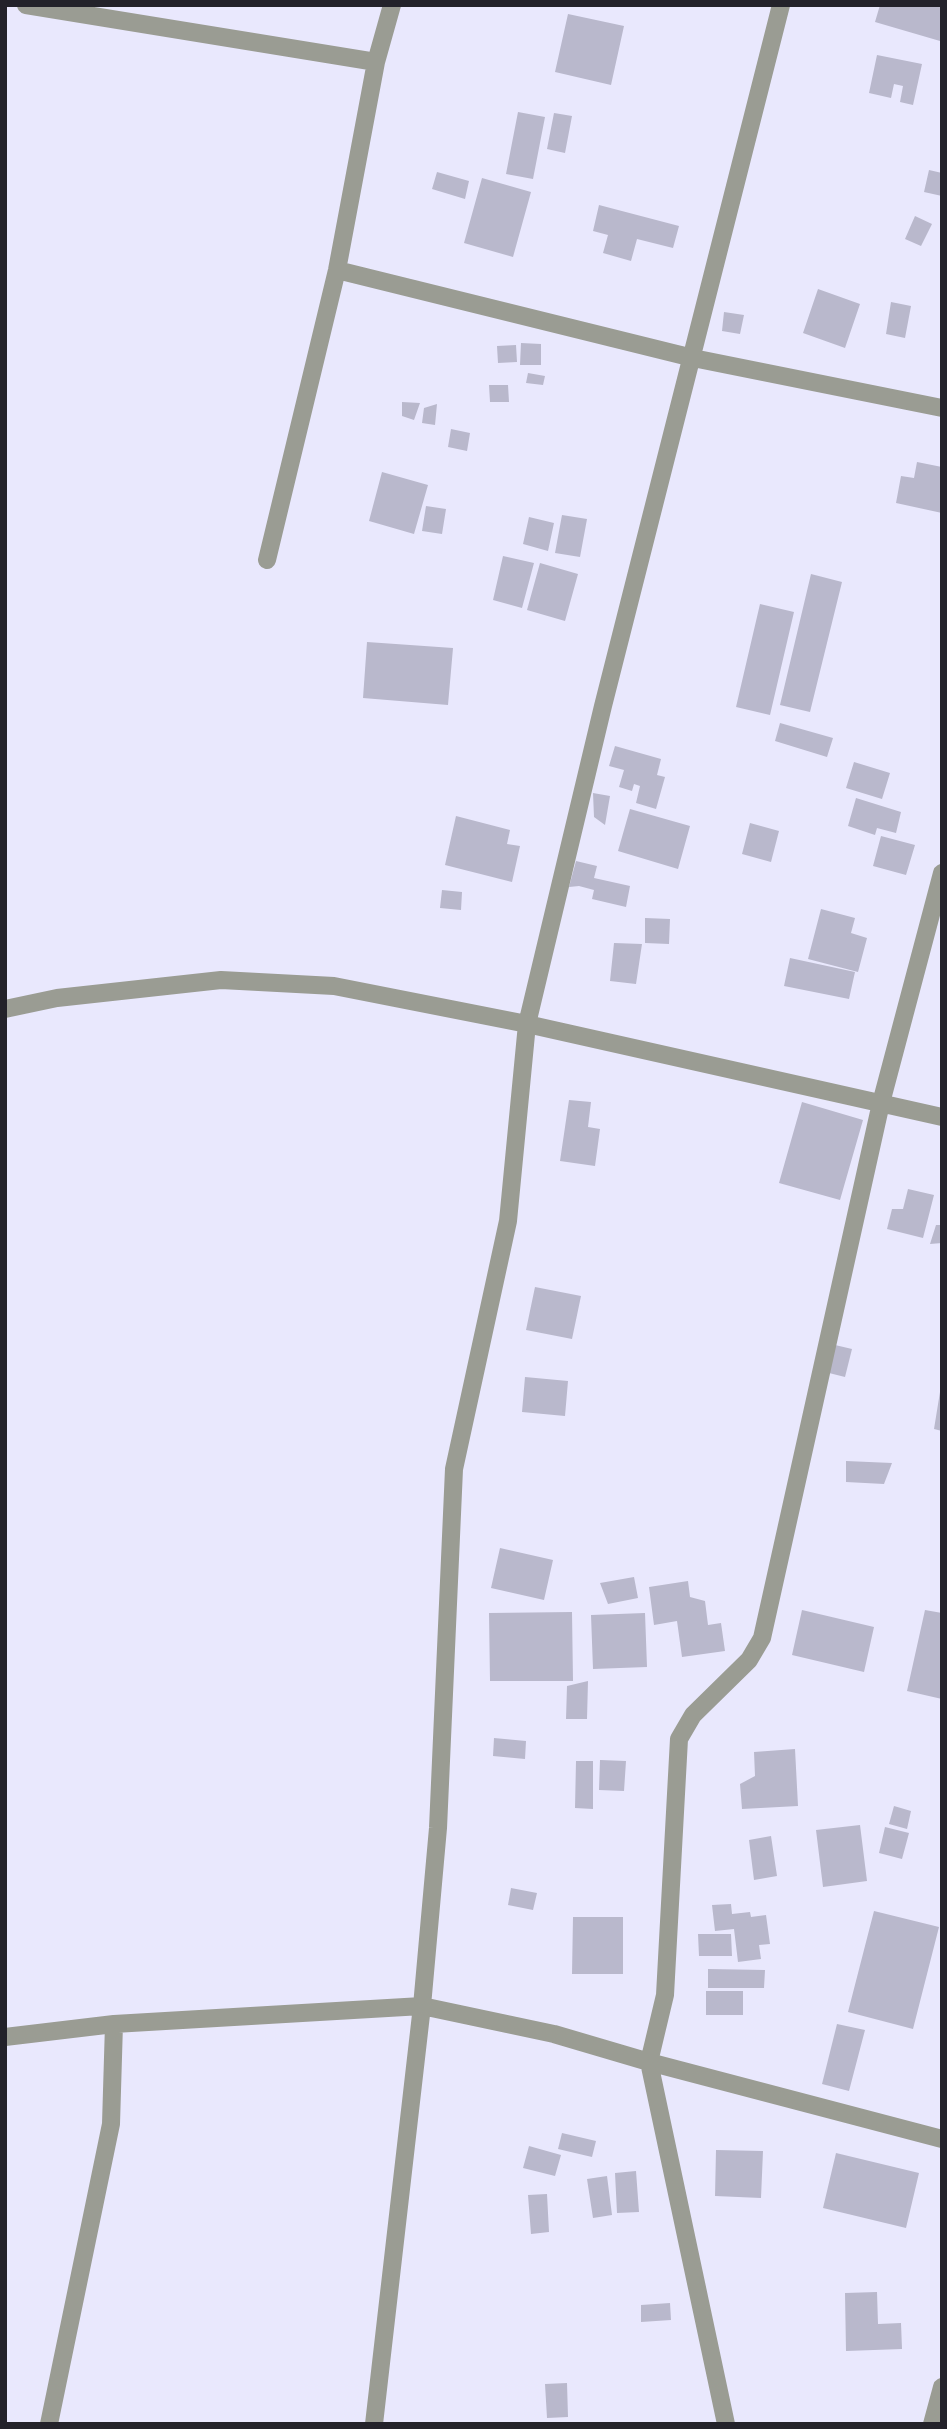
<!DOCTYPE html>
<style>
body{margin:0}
#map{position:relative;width:947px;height:2429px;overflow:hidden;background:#e9e8fd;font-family:Figtree,sans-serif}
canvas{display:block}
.frame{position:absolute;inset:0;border:7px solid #23222a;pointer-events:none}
</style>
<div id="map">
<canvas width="947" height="2429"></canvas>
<div class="frame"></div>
</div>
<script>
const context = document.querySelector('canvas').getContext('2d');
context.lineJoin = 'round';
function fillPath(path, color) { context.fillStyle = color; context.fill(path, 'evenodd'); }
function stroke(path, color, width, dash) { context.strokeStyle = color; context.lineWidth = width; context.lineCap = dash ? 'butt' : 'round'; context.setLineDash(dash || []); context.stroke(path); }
fillPath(new Path2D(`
 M880,5H942L940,41L875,22Z
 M568,14L624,26L611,85L555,72Z
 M877,55L922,64L913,105L900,102L903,86L894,84L891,98L869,93Z
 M518,112L545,117L533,179L506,174Z
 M554,113L572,116L565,153L547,149Z
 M929,170L942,173V196L924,192Z
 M437,172L469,181L465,199L432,189Z
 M482,178L531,192L513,257L464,243Z
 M599,205L679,226L673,248L637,239L631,261L603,253L608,235L593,231Z
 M915,216L932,224L921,246L905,239Z
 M818,289L860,304L845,348L803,333Z
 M891,302L911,306L905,338L886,334Z
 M724,312L744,315L740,334L722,331Z
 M521,343L541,344V365H520Z
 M516,345L517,362L498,363L497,346Z
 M528,373L545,376L543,385L526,383Z
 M489,385H508L509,402H490Z
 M402,402L420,403L414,420L402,416Z
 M437,404L435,425L422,423L424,408Z
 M451,429L470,433L467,451L448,447Z
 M917,462L942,467V513L896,503L901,476L914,478Z
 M382,472L428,485L414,534L369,521Z
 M426,506L446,509L442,534L422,531Z
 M562,515L587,519L580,557L555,553Z
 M529,517L554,523L548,551L523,544Z
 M503,556L534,563L522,608L493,600Z
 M540,563L578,574L565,621L527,610Z
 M811,574L842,582L810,712L780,705Z
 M760,604L794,612L770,715L736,707Z
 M367,642L453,648L448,705L363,698Z
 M780,723L833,738L827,757L775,741Z
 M615,746L661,759L657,775L665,777L656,809L636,803L640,786L634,784L632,791L619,787L624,770L609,766Z
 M854,762L890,773L882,799L846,788Z
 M593,793L610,796L605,825L594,817Z
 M856,798L901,812L896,833L877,828L875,835L848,826Z
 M630,809L690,826L678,869L618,851Z
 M456,816L510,830L507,844L520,846L512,882L445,865Z
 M750,823L779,831L771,862L742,854Z
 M881,836L915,845L906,875L873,866Z
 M576,861L597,866L594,878L630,886L626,907L592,899L594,890L579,886L569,887Z
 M442,890L462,892L461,910L440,908Z
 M821,909L855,918L851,933L867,938L858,972L808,959Z
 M645,918L670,919L669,944L645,943Z
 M614,943L642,944L636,984L610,981Z
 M790,958L855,972L849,999L784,986Z
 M569,1100L591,1102L588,1127L600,1129L595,1166L560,1161Z
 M802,1102L863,1120L840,1200L779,1183Z
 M908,1189L934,1195L923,1238L887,1229L892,1209H903Z
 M936,1225H942V1243L930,1244Z
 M535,1287L581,1296L572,1339L526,1330Z
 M835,1345L852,1349L845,1377L829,1373Z
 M525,1377L568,1381L565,1416L522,1412Z
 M940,1392H942V1431L934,1429Z
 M846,1461L892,1463L884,1484L846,1482Z
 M500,1548L553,1560L544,1600L491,1588Z
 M634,1577L638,1598L608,1604L600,1583Z
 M688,1581L690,1597L705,1601L708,1625L721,1623L725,1651L682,1657L677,1621L654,1625L649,1587Z
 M802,1610L874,1627L864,1672L792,1655Z
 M925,1610L942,1613V1699L907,1691Z
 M572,1612L573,1681H490L489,1613Z
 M645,1613L647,1667L593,1669L591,1615Z
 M588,1681L587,1719H566L567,1686Z
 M494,1738L526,1741L525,1759L493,1756Z
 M795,1749L798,1806L742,1809L740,1784L755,1776L754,1752Z
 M600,1760L626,1761L624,1791L599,1790Z
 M576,1761H593V1809L575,1808Z
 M894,1806L911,1811L907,1829L889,1824Z
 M860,1825L867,1881L823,1887L816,1830Z
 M885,1827L909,1833L902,1859L879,1853Z
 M771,1836L777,1876L754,1880L749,1840Z
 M511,1888L537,1893L533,1910L508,1905Z
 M731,1904L732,1914L750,1912L751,1917L766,1915L770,1944L759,1945L761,1959L738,1962L734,1929L715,1931L712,1905Z
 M874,1911L939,1927L913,2029L848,2012Z
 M573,1917H623V1974H572Z
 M698,1934H731L732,1956H699Z
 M708,1969L765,1970L764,1988H708Z
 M706,1991H743V2015H706Z
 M837,2024L865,2030L849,2091L822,2084Z
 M562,2133L596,2141L592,2157L558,2149Z
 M529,2146L561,2155L555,2176L523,2168Z
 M716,2150L763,2151L761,2198L715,2196Z
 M836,2153L919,2173L906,2228L823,2208Z
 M636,2171L639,2212L617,2213L615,2173Z
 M607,2176L612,2215L593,2218L587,2179Z
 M547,2194L549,2232L531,2234L528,2195Z
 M877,2292L878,2324L901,2323L902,2349L846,2351L845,2293Z
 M670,2303L671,2320L641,2322V2305Z
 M567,2383L568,2417L547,2418L545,2384Z`), '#b9b8cc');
stroke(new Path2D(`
 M26,5L376,62
 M337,270L693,358L942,408
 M267,560L337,270L376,62L392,5
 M5,1009L57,998L221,980L334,986L527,1024L942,1117
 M5,2037L114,2024L422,2006L554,2034L649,2062L942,2139
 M49,2424L111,2124L114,2024
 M374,2424L422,2006L438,1828L454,1469L508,1221L527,1024L603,706L781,5
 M726,2424L649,2062L665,1995L679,1739L693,1715L749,1660L762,1638L881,1103L942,873`), '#9a9c93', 18);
stroke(new Path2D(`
 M932,2424L942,2387`), '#9a9c93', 18);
</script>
